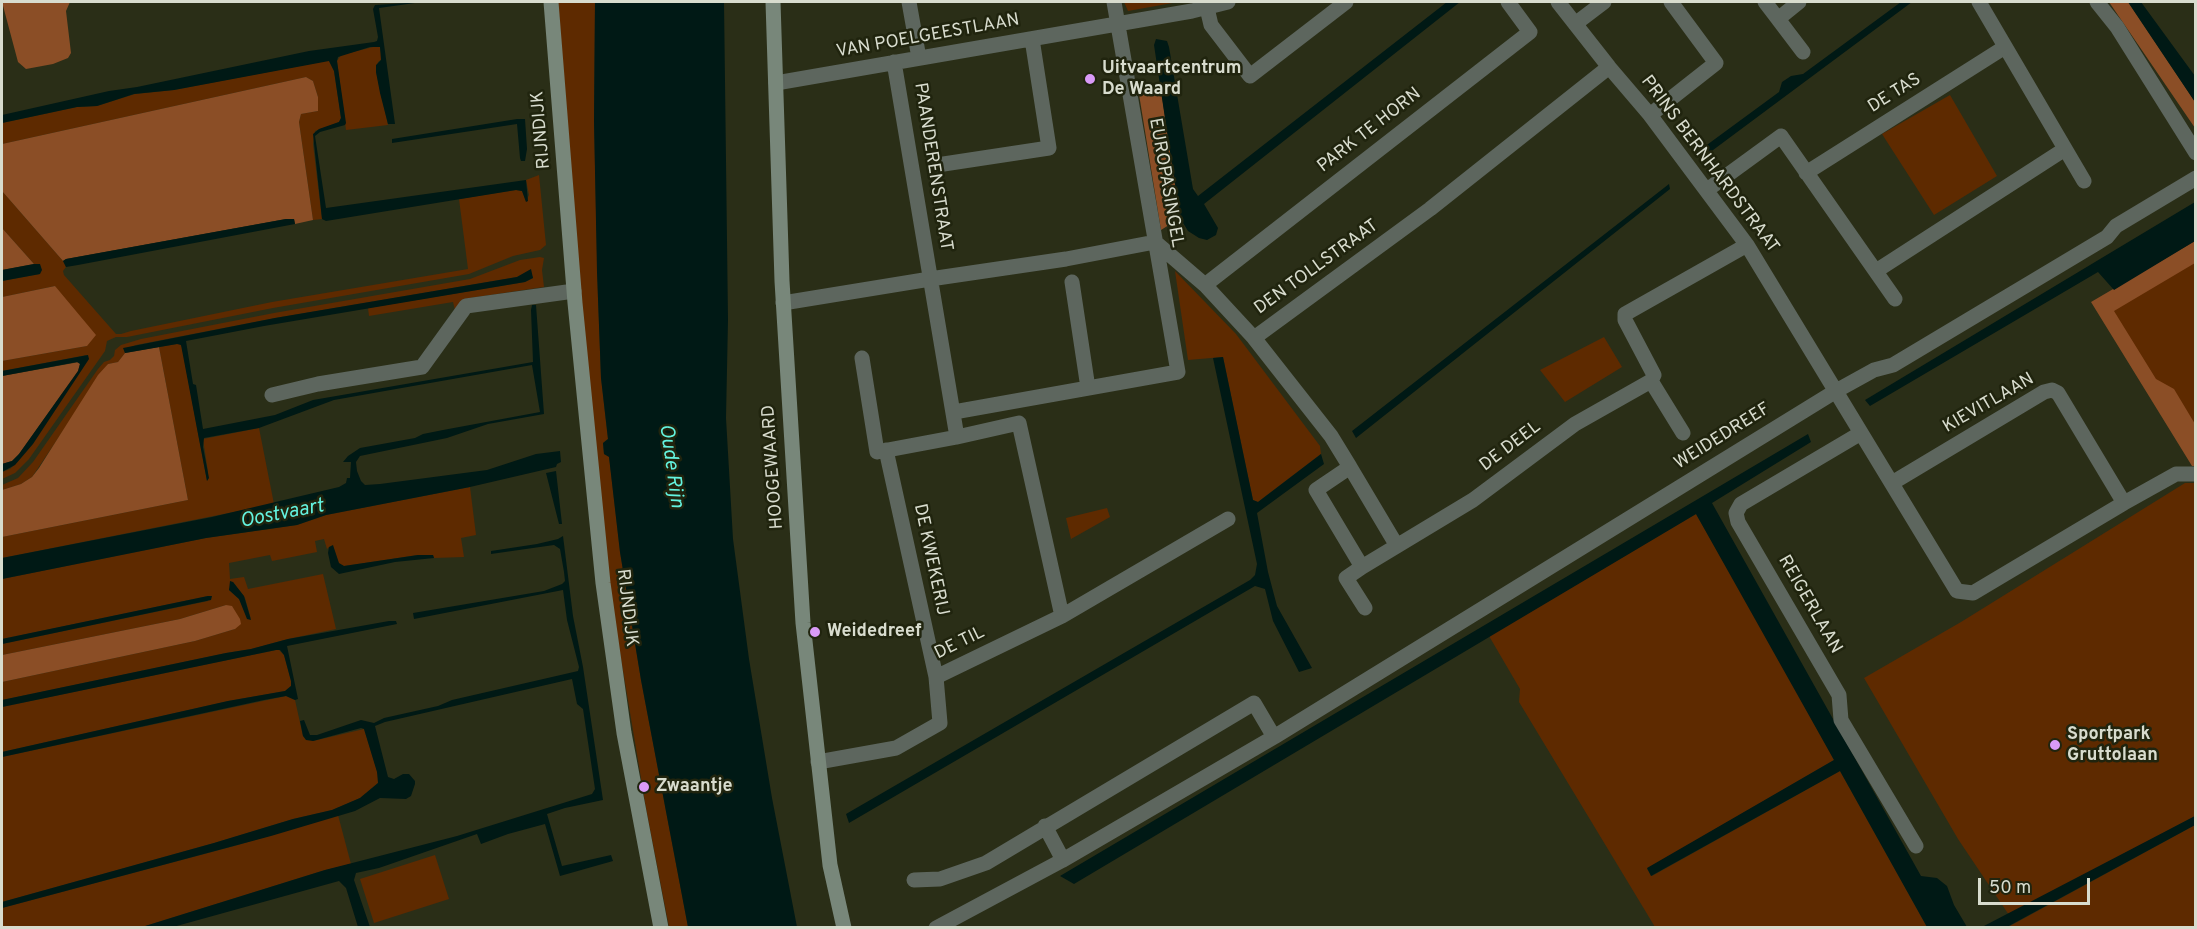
<!DOCTYPE html>
<html>
<head>
<meta charset="utf-8">
<style>
	body { margin:0 }
	#map { position:relative; width:2197px; height:929px; overflow:hidden; background:#2a2e17; font-family:Overpass,sans-serif }
	canvas { display:block }
	.frame { position:absolute; inset:0; border:3px solid #d8dcce; pointer-events:none }
	.scale { position:absolute; left:1978px; top:878px; width:112px; height:27px; box-sizing:border-box; border:3px solid #d8dcce; border-top:0; padding-left:8px; font-size:18px; line-height:21px; white-space:nowrap; color:#d8dcce; -webkit-text-stroke:4px #20240e; paint-order:stroke }
</style>
</head>
<body>
<div id="map">
<canvas width="2197" height="929"></canvas>
<div class="frame"></div>
<div class="scale">50 m</div>
</div>
<script>
const c = document.querySelector('canvas').getContext('2d');
c.lineJoin = 'round';
function fillPath(path, color) {
  c.fillStyle = color;
  c.fill(path, 'evenodd');
}
function shape(rows) {
  const path = new Path2D();
  for (const r of rows) {
    path.moveTo(r[0], r[1]);
    for (let i = 2; i < r.length; i += 2) path.lineTo(r[i], r[i + 1]);
  }
  return path;
}
function strokePath(path, color, width, dash) {
  c.strokeStyle = color;
  c.lineWidth = width;
  c.lineCap = dash ? 'butt' : 'round';
  c.setLineDash(dash || []);
  c.stroke(path);
}
function write(font, color, halo, rows, align = 'center') {
  c.font = font + ' Overpass,sans-serif';
  c.lineWidth = 5;
  c.setLineDash([]);
  c.textBaseline = 'middle';
  c.strokeStyle = halo;
  c.fillStyle = color;
  for (const [text, x, y, turn = 0] of rows) {
    c.save();
    c.translate(x, y);
    c.rotate((+turn || 0) * Math.PI / 180);
    c.textAlign = isNaN(turn) ? turn : align;
    if (halo) c.strokeText(text, 0, 0);
    c.fillText(text, 0, 0);
    c.restore();
  }
}
fillPath(shape([
	[558,2,595,2,594,121,598,297,601,378,608,439,603,443,604,454,609,456,620,552,641,680,688,927,669,927,646,808,609,587,593,452],
	[1124,2,1178,2,1128,11],
	[377,46,380,47,382,59,378,62,376,72,388,125,346,130,337,61,341,55],
	[325,61,329,61,334,71,341,118,339,122,315,131,313,144,322,219,313,220,299,122,301,114,318,111,318,97,313,81,306,77,2,144,2,123,77,107,97,106,135,94,174,90],
	[1950,95,1997,176,1934,215,1882,134],
	[539,175,546,245,540,250,513,256,469,274,273,308,127,337,116,337,107,341,105,351,29,459,15,473,2,479,2,472,10,469,18,461,87,355,2,371,2,361,87,346,55,286,2,297,2,281,40,274,39,264,34,264,2,228,2,191,63,261,66,267,63,271,64,275,116,334,121,334,131,331,272,302,468,269,459,199,516,190,522,191,526,201,529,195,526,180],
	[2195,248,2195,461,2101,303],
	[540,257,544,258,542,270,544,287,463,299,455,310,453,302,369,316,368,308,525,282,533,278,530,270,517,277,275,318,136,345,124,350,125,353,118,362,108,364,32,477,21,484,2,490,2,485,18,478,33,462,98,369,104,362,110,360,114,356,115,350,121,345,141,339,274,313,470,279,520,260],
	[1175,271,1236,334,1320,446,1321,454,1258,502,1253,500,1223,357,1188,360],
	[1604,337,1622,367,1565,402,1540,370],
	[177,344,180,344,182,347,207,481,208,472,203,439,259,428,274,504,2,558,2,537,188,500,159,347],
	[2185,483,2195,483,2195,816,2009,915,1958,839,1864,678,1961,622],
	[470,487,476,535,461,538,464,557,434,558,433,555,418,555,344,566,339,564,329,547,327,549,324,539,315,541,317,552,272,561,270,555,229,563,230,579,244,577,248,589,323,574,336,629,288,639,251,649,226,653,2,700,2,682,195,641,235,629,226,605,180,619,2,655,2,644,208,601,208,596,2,639,2,579,206,538,297,525,326,515],
	[233,582,245,598,251,619,239,599,229,590],
	[1107,508,1110,517,1071,539,1066,518],
	[1696,514,1763,630,1834,760,1647,869,1652,876,1840,771,1927,927,1655,927,1519,702,1520,689,1489,636],
	[276,650,279,650,284,655,291,681,291,686,285,691,228,701,2,752,2,707],
	[286,696,295,700,303,736,313,741,364,729,379,777,378,783,360,798,332,810,293,819,214,843,2,902,2,757],
	[338,815,351,864,325,870,142,927,2,928,2,908,238,845],
	[2195,825,2195,927,2007,928,2010,926],
	[435,855,449,899,374,923,360,879]
]), '#5e2a00');
fillPath(shape([
	[2,2,70,2,66,11,71,53,68,58,53,64,26,69,18,62],
	[2109,2,2128,2,2195,102,2195,128],
	[306,77,313,81,318,97,318,111,301,114,299,122,313,220,295,224,294,219,286,219,66,259,63,261,2,191,2,144],
	[1160,83,1180,218,1161,230,1138,88],
	[2,228,34,264,2,270],
	[2195,241,2195,263,2114,311,2156,379,2174,389,2195,424,2195,466,2192,466,2091,302],
	[55,286,96,335,87,346,2,361,2,297],
	[159,347,188,500,2,537,2,490,21,484,32,477,39,468,98,375,108,364,118,362,125,353],
	[79,362,80,364,78,371,19,454,12,461,2,464,2,376],
	[226,605,232,606,240,619,241,624,235,629,195,641,2,682,2,655,180,619]
]), '#8b4e26');
fillPath(shape([
	[422,2,379,8,395,124,388,124,380,93,376,72,376,65,381,60,380,47,370,47,338,57,337,61,346,123,345,125,320,132,315,136,326,208,526,180,528,201,526,202,522,191,516,190,326,221,322,219,313,134,319,129,339,122,341,118,334,71,329,61,174,90,134,94,97,106,77,107,2,123,2,115,109,91,137,87,309,51,374,42,377,41,378,37,373,9,375,5],
	[595,2,724,2,728,320,726,418,733,539,749,659,772,798,797,927,688,927,641,680,620,552,609,457,604,454,603,443,608,439,601,378,597,272,594,121],
	[1447,2,1460,2,1204,204,1218,228,1216,235,1207,240,1199,238,1188,231,1180,218,1154,45,1156,39,1167,41,1169,47,1193,189,1198,196],
	[1901,2,1912,2,1705,156,1700,150,1779,92,1782,82,1791,76,1803,74],
	[2128,2,2141,2,2195,76,2195,102],
	[517,119,525,119,527,149,525,161,521,161,520,158,517,124,392,143,392,139],
	[1669,184,1670,189,1356,438,1352,431],
	[2195,202,2195,241,2114,290,2098,272,1870,406,1865,400],
	[286,219,294,219,295,224,78,265,66,267,63,261,66,259],
	[34,264,40,264,42,270,40,274,2,281,2,270],
	[531,269,533,278,525,282,264,326,186,341,193,384,196,385,203,429,275,415,313,400,533,362,531,310,532,305,536,305,544,414,488,424,447,438,360,456,356,462,357,471,361,481,365,485,380,484,487,470,536,454,560,451,561,462,557,464,556,467,470,487,326,515,297,525,206,538,2,579,2,558,212,517,339,487,346,483,347,478,350,478,351,462,343,462,348,456,360,448,415,438,423,434,443,430,540,412,532,365,334,400,259,428,204,438,203,447,209,478,207,481,181,345,177,344,125,353,123,348,275,318,517,277],
	[88,355,89,359,33,444,15,465,2,472,2,464,12,461,19,454,78,371,80,364,77,362,2,376,2,371],
	[1223,357,1253,500,1258,502,1321,454,1324,464,1257,513,1268,572,1277,606,1312,668,1299,672,1273,621,1265,589,1255,586,849,823,846,814,1250,580,1255,575,1257,564,1213,358],
	[1808,434,1811,442,1712,503,1921,876,1937,878,1947,886,1954,905,1967,927,1927,927,1840,771,1651,876,1647,868,1834,760,1696,514,1074,884,1060,876],
	[556,471,562,524,559,524,546,473],
	[563,536,573,616,583,667,603,800,565,808,547,814,562,866,611,855,613,861,560,876,545,824,508,834,481,844,477,834,379,868,356,873,354,880,370,927,358,927,346,888,339,881,173,927,142,927,325,870,457,836,592,794,595,789,583,709,577,704,572,679,385,722,375,726,388,777,394,779,403,774,409,774,415,781,415,784,411,796,406,799,380,798,355,811,271,836,2,908,2,902,214,843,293,819,332,810,360,798,378,783,377,772,364,729,361,728,313,741,306,740,303,736,300,721,304,720,310,735,317,735,361,720,374,723,384,718,438,706,452,700,578,671,579,667,567,620,563,590,414,619,413,613,544,591,562,584,565,581,564,572,560,549,554,545,491,554,491,551,537,544,558,539],
	[333,545,339,563,344,566,418,555,433,555,434,558,395,562,339,574,331,567,328,553,329,547],
	[230,581,233,582,244,596,251,620,247,619,239,599,229,590],
	[208,596,212,596,211,600,2,644,2,639],
	[389,621,396,621,397,624,287,646,298,699,295,700,286,696,264,700,2,757,2,752,228,701,285,691,291,686,291,681,284,655,280,650,276,650,2,707,2,700,226,653,251,649,288,639],
	[2195,816,2195,825,2007,927,1982,927]
]), '#001915');
strokePath(shape([
	[909,2,919,58],
	[1558,2,1609,67,1650,115,1747,245,1957,591,1973,593,2124,503],
	[1765,2,1778,19,1799,2],
	[1979,2,2084,181],
	[2097,2,2117,27,2196,153],
	[1207,8,1211,25,1250,76,1346,2],
	[1778,19,1803,52],
	[1575,24,1604,2],
	[776,83,1192,11,1228,2],
	[1650,115,1716,63,1671,2],
	[937,165,1049,148,1032,39],
	[1806,173,2005,47],
	[1707,190,1781,136,1895,299],
	[1876,271,2065,149],
	[1072,282,1088,388],
	[1205,285,1530,32,1508,2],
	[783,303,930,279,1066,259,1155,242,1205,285,1254,338,1430,209,1609,67],
	[1254,338,1331,436,1350,467],
	[862,358,877,452,957,437,894,62],
	[1651,381,1683,433],
	[272,395,318,384,422,367,466,306,574,291],
	[954,412,1178,372,1114,2],
	[1861,433,1741,504,1736,513,1738,522,1839,695,1841,720,1916,846],
	[957,437,1019,423,1062,616],
	[1892,483,2044,392,2052,390,2058,393,2124,503,2176,474,2196,474],
	[1362,567,1316,490,1350,467,1397,546],
	[1365,608,1346,578,1362,567,1473,500,1575,424,1651,381,1654,375,1625,320,1625,314,1747,245],
	[936,677,1062,616,1228,519],
	[818,762,896,748,940,723,936,677,886,450],
	[1045,826,1063,860],
	[914,880,940,879,986,863,1254,703,1274,737],
	[936,928,1063,860,1274,737,1836,391,1874,370,1893,365,2107,237,2116,226,2196,178]
]), '#5d665e', 15);
strokePath(shape([
	[551,2,575,303,603,583,624,733,661,928],
	[773,2,782,281,803,623,830,865,844,928]
]), '#78877a', 15);
for (const [x, y, r, color] of [
	[1090,79,6,"#d99af7"],
	[815,632,6,"#d99af7"],
	[2055,745,6,"#d99af7"],
	[644,787,6,"#d99af7"]
]) {
  const dot = new Path2D();
  dot.arc(x, y, r, 0, 2 * Math.PI);
  c.fillStyle = color;
  c.fill(dot);
  strokePath(dot, '#20240e', 2);
}
write('18px', '#d8dcce', '#20240e', [
	["VAN POELGEESTLAAN",928,37,-10],
	["DE TAS",1895,94,-32],
	["RIJNDIJK",542,130,-95],
	["PARK TE HORN",1370,131,-38],
	["PRINS BERNHARDSTRAAT",1709,165,53],
	["PAANDERENSTRAAT",932,167,81],
	["EUROPASINGEL",1165,183,80],
	["DEN TOLLSTRAAT",1317,268,-36],
	["KIEVITLAAN",1989,404,-30],
	["WEIDEDREEF",1723,437,-32],
	["DE DEEL",1511,447,-37],
	["HOOGEWAARD",774,467,-94],
	["DE KWEKERIJ",930,560,78],
	["REIGERLAAN",1809,605,60],
	["RIJNDIJK",626,608,83],
	["DE TIL",960,644,-26]
]);
write('bold 18px', '#d8dcce', '#20240e', [
	["Uitvaartcentrum",1102,69],
	["De Waard",1102,90],
	["Weidedreef",827,632],
	["Sportpark",2067,735],
	["Gruttolaan",2067,756],
	["Zwaantje",656,787]
], 'left');
write('italic 20px', '#63f3df', '#20240e', [
	["Oude Rijn",670,466,82],
	["Oostvaart",282,515,-11]
]);
</script>
</body>
</html>
